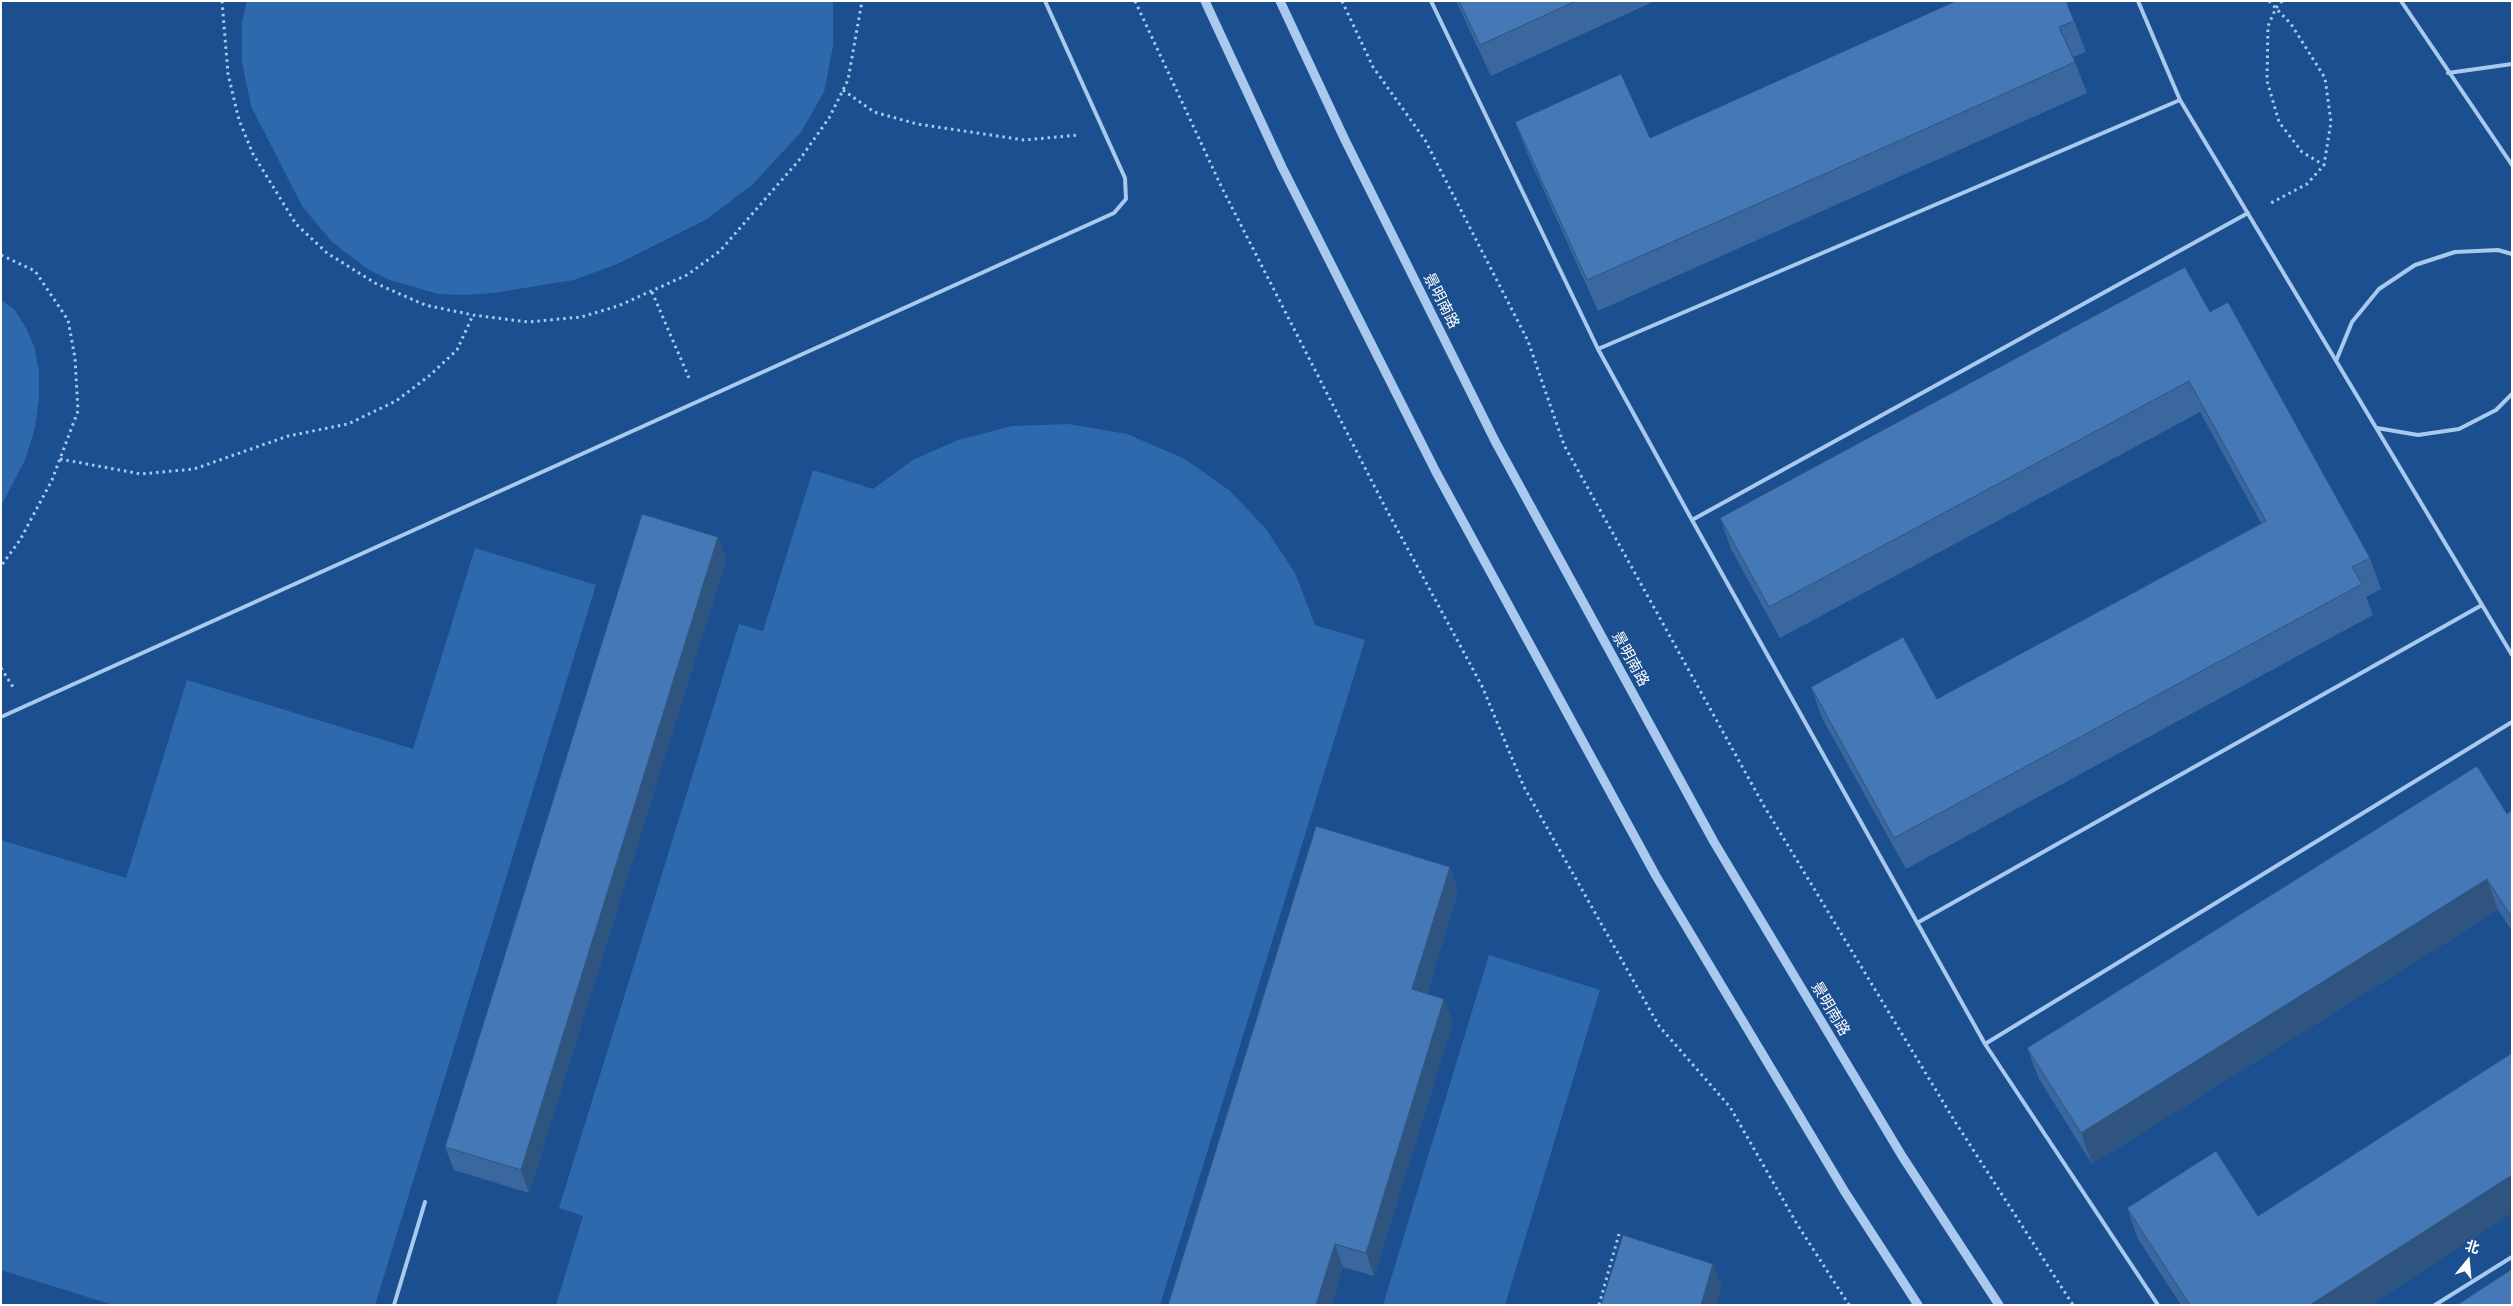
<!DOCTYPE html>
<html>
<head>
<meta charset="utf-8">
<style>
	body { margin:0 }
	#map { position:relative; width:2513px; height:1306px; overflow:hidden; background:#1b4f8f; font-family:"Open Sans","Noto Sans SC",sans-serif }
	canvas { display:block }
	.frame { position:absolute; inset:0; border:2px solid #fff; pointer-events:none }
	.north { position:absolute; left:2443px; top:1236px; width:50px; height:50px; -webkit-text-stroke:4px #1b4f8f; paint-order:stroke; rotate:17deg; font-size:14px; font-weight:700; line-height:20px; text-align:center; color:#fff }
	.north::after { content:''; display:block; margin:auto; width:18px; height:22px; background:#fff; clip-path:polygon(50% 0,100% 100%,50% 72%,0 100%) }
</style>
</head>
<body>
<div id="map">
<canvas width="2513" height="1306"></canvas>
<div class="frame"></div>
<div class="north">北</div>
</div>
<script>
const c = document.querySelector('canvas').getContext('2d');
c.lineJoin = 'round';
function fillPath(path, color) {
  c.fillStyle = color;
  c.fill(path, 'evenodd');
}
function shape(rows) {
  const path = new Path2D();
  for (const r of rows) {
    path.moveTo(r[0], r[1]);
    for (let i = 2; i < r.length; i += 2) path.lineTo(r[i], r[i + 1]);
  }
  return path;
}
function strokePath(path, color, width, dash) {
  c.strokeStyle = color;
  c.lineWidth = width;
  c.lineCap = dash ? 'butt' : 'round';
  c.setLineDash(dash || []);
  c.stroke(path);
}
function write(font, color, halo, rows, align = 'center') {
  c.font = font + ' "Open Sans","Noto Sans SC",sans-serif';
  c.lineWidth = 4.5;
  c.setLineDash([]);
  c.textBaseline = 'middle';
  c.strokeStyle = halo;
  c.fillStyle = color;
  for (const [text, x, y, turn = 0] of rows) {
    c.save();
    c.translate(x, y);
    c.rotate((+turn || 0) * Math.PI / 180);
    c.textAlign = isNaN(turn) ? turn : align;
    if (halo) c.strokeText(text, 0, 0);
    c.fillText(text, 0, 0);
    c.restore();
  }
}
fillPath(shape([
	[247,1,833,1,833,46,824,92,801,132,753,184,707,219,617,264,574,280,493,293,464,295,438,294,390,280,369,270,332,242,302,206,251,106,242,62,242,22],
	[1,300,14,309,25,326,34,346,39,371,39,398,35,428,25,460,1,506],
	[1068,424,1127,434,1185,459,1230,491,1266,529,1295,573,1315,625,1365,640,1160,1305,556,1305,583,1216,559,1208,739,624,763,631,813,470,873,489,913,460,958,440,1012,426],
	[475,548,596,585,375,1305,113,1305,1,1270,1,840,126,878,187,680,413,749],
	[1489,955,1600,990,1505,1305,1383,1305]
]), '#2e69ad');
strokePath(shape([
	[222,1,228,74,239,120,253,154,296,224,327,253,375,283,425,305,473,315,528,322,581,317,618,306,687,275,720,251,800,159,829,118,848,80,862,1],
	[1135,1,1222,188,1384,505,1482,686,1524,787,1659,1026,1730,1107,1797,1224,1849,1305],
	[1342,1,1373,67,1425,140,1528,341,1564,445,1764,806,1954,1120,2073,1305],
	[2269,1,2291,24,2325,78,2331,122,2324,165,2307,184,2269,204],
	[2282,1,2276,8,2268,26,2267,81,2279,122,2302,152,2324,165],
	[843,90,874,112,917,124,1024,140,1079,135],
	[1,255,35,271,68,320,75,358,78,411,52,480,20,540,1,566],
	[652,292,689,378],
	[60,459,141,474,194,469,288,436,348,424,396,401,429,376,457,350,473,315],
	[1,668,13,687],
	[1599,1305,1619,1234]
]), '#a9c9ee', 3, [2.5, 4]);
strokePath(shape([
	[1431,1,1598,349,1692,520,1985,1044,2158,1305],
	[2138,1,2180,100,2512,655],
	[2401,1,2512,165],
	[2448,73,2512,64],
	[1598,349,2180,100],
	[2336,361,2352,322,2379,289,2415,265,2455,252,2498,250,2512,254],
	[2377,428,2418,435,2459,429,2496,410,2512,394],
	[1692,520,2248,213],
	[1,717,1114,213,1126,199,1125,178,1045,1],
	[1917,923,2482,605],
	[1985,1044,2512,722],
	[394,1305,425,1202],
	[2435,1305,2512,1257]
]), '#a9c9ee', 4);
strokePath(shape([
	[1205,1,1282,167,1436,472,1656,876,1845,1192,1918,1305],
	[1280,1,1345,140,1495,441,1714,842,1902,1156,1999,1305]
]), '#a9c9ee', 9);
fillPath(shape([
	[1456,1,1655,1,1491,76],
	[2074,21,2086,52,2073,57,2087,93,1598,311,1527,153,1515,122,1650,138],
	[2210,312,2370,558,2381,589,2366,597,2373,615,1906,869,1822,718,1811,687,1937,699,2261,523,2200,412,1780,638,1731,549,1720,518],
	[718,537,726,560,529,1193,454,1170,445,1147],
	[2512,810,2512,931,2498,910,2092,1164,2039,1079,2027,1048,2507,814],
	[1458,890,1427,994,1453,1022,1374,1276,1343,1267,1331,1305,1168,1305],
	[2512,1053,2512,1213,2370,1305,2181,1305,2138,1239,2127,1208,2258,1216]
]), '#3a679d');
fillPath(shape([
	[718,537,726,560,529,1193,521,1170],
	[1450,867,1458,890,1421,1013,1412,989],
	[2487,879,2498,910,2092,1164,2081,1133],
	[1444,999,1453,1022,1374,1276,1366,1253],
	[2512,1175,2512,1213,2370,1305,2310,1305],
	[1335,1244,1343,1267,1331,1305,1316,1305],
	[1713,1264,1722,1287,1716,1305,1701,1305]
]), '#305480');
const building = shape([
	[1459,1,1576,1,1480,45,1459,1],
	[1956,1,2066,1,2074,21,2059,27,2075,62,1587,280,1515,122,1621,74,1650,138,1956,1],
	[2185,267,2210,312,2228,302,2370,558,2352,567,2362,584,1894,838,1811,687,1903,637,1937,699,2266,521,2189,381,1769,607,1720,518,2185,267],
	[642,514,718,537,521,1170,445,1147,642,514],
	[2477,766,2507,814,2512,810,2512,918,2487,879,2081,1133,2027,1048,2477,766],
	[1316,826,1450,867,1412,989,1444,999,1366,1253,1335,1244,1316,1305,1168,1305,1316,826],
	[2512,1053,2512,1175,2310,1305,2190,1305,2127,1208,2216,1151,2258,1216,2512,1053],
	[1623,1235,1713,1264,1701,1305,1601,1305,1623,1235],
	[2512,1269,2512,1305,2457,1305,2512,1269]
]);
fillPath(building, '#4478b7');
strokePath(building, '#305480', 1);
write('15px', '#fff', '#1b4f8f', [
	["景明南路",1441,301,63],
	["景明南路",1630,659,61],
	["景明南路",1830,1009,59]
]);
</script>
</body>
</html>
